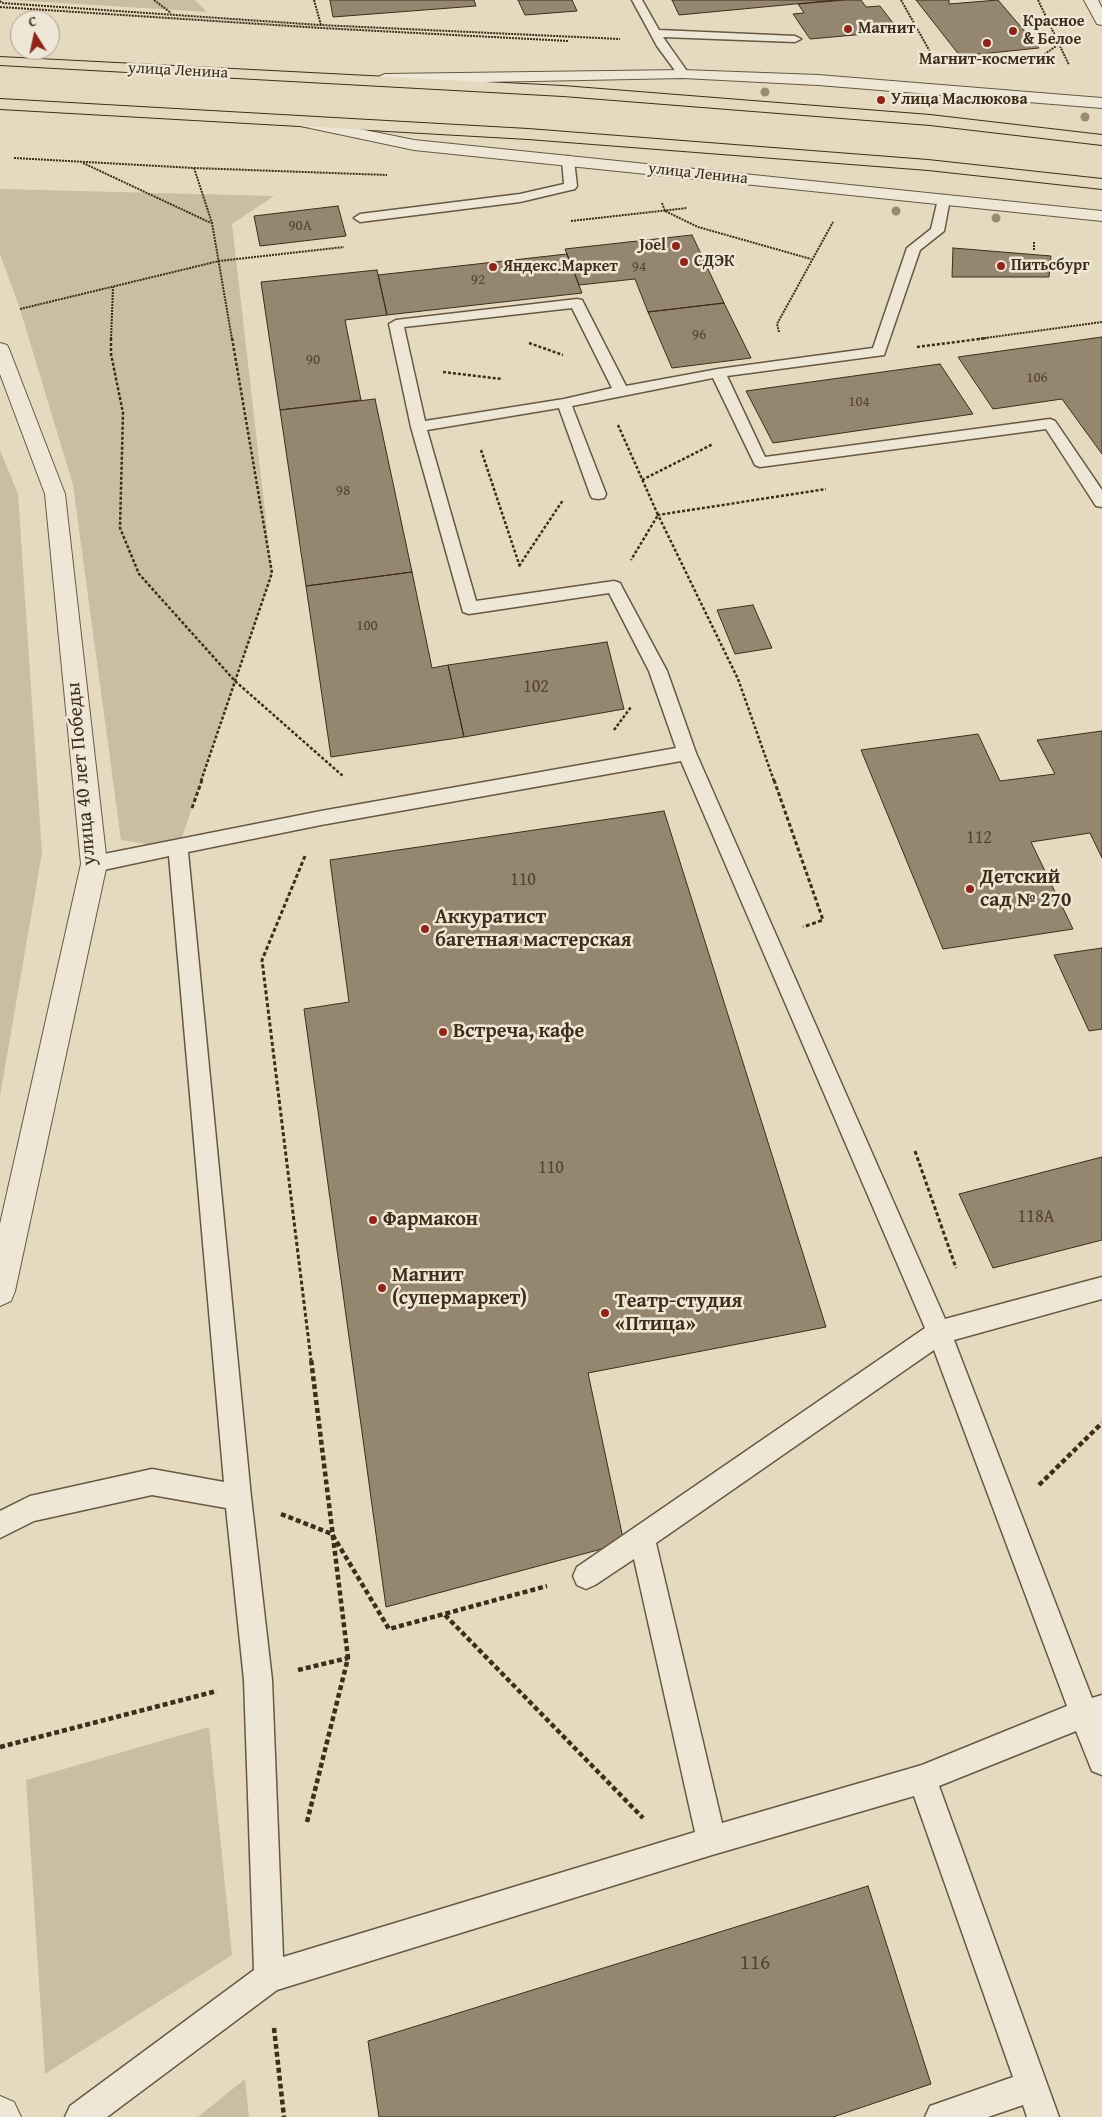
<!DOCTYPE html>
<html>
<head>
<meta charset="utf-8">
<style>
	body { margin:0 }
	#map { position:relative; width:1102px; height:2117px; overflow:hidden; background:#e5dac0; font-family:"Gentium Book Plus",serif }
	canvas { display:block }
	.north { position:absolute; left:10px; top:10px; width:50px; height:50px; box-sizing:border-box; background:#eee7d6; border:1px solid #a89d8a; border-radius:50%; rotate:350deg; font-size:14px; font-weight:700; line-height:20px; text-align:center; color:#3e2d18 }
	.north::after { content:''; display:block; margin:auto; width:18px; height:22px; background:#8f2418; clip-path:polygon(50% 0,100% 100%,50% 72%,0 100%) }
</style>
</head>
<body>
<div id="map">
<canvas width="1102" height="2117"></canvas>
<div class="north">С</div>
</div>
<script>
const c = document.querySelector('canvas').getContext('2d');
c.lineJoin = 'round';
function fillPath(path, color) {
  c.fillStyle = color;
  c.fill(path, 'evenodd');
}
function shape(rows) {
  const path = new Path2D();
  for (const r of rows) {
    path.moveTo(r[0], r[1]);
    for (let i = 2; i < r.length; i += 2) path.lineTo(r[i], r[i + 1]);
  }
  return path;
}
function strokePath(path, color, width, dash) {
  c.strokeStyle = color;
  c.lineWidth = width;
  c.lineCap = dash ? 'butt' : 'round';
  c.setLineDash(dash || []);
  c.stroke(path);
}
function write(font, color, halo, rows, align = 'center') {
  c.font = font + ' "Gentium Book Plus",serif';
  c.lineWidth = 5;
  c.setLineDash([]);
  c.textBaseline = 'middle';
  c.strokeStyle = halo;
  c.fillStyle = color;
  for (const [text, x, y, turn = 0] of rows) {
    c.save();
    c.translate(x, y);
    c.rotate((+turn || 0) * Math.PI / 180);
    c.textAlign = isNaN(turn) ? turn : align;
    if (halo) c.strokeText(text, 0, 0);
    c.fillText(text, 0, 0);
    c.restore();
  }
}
fillPath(shape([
	[13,0,195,0,207,12],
	[0,189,274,196,232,224,272,573,178,849,121,840,73,485,20,309,0,254],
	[0,450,18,494,42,853,0,1096],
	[209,1727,232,1955,45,2074,26,1780],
	[245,2079,249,2117,198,2117]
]), '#c9bda3');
const building = shape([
	[330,0,474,0,476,6,333,17,330,0],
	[518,0,572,0,577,11,525,15,518,0],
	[672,0,837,0,679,15,672,0],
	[845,0,861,0,866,7,880,6,899,31,810,39,793,14,804,13,798,4,845,0],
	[916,0,949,0,949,4,998,0,1039,48,960,56,916,0],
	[338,206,346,236,260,246,254,216,338,206],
	[692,235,724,303,648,312,635,279,579,285,565,249,692,235],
	[953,248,1051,256,1049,277,952,277,953,248],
	[567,254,582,293,387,315,378,275,567,254],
	[377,270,387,315,345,320,361,400,280,410,261,282,377,270],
	[724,303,751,358,672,368,648,312,724,303],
	[1102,337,1102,454,1062,399,993,409,958,357,1102,337],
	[940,364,973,414,773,443,746,391,940,364],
	[375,399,412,572,306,586,280,410,375,399],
	[412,572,432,668,448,665,464,737,331,757,306,586,412,572],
	[753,605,772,648,735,654,717,610,753,605],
	[607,642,624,709,464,737,448,665,607,642],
	[1102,731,1102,858,1090,833,1031,842,1073,929,943,949,861,750,978,734,1000,781,1055,774,1037,740,1102,731],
	[664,811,826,1327,588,1373,624,1543,386,1607,304,1009,349,1002,330,860,664,811],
	[1102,948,1102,1029,1089,1031,1054,955,1102,948],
	[1102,1157,1102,1240,993,1268,959,1194,1102,1157],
	[868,1886,931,2084,833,2117,379,2117,368,2041,868,1886]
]);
fillPath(building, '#95876f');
strokePath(building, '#3e2d18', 1);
const service = shape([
	[632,0,642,0,659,30,795,36,801,39,795,42,663,37,689,74,683,77,679,76,657,46,632,0],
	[568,156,574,160,577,186,575,189,520,202,360,222,354,218,360,214,520,194,564,184,562,160,568,156],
	[944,195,950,199,944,231,920,250,884,355,727,376,765,457,1050,419,1055,421,1102,490,1102,507,1096,506,1046,429,760,467,755,465,713,378,572,406,606,494,604,498,598,499,592,498,590,494,559,408,427,430,476,601,614,581,620,583,622,587,667,671,696,753,945,1319,1102,1277,1102,1299,954,1340,1092,1698,1102,1695,1102,1775,1092,1771,1076,1731,939,1786,1059,2117,1027,2117,1023,2105,988,2117,925,2117,930,2106,1013,2077,914,1796,712,1855,277,1990,107,2117,65,2117,70,2106,254,1970,244,1680,226,1508,152,1495,34,1521,0,1538,0,1511,30,1496,152,1469,224,1482,169,856,94,872,87,869,84,864,87,859,94,856,321,811,676,748,649,671,609,593,469,614,463,612,411,427,389,324,396,320,577,299,582,300,626,386,718,369,873,348,907,248,931,229,938,199,944,195],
	[572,308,612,388,564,399,425,421,404,327,572,308],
	[681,761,925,1328,577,1567,573,1576,577,1585,586,1589,595,1585,634,1559,695,1832,283,1957,272,1680,251,1497,188,852,321,825,681,761],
	[934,1350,1067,1706,922,1765,722,1823,656,1543,934,1350]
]);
const minor = shape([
	[1084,0,1098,0,1102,8,1102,25,1097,24,1084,0],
	[683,70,818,75,1102,98,1102,108,818,85,683,78,385,84,380,82,377,79,380,76,385,74,683,70],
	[296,116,414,140,1102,211,1102,221,414,150,291,124,288,121,291,118,296,116],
	[0,343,7,345,9,349,65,494,107,864,15,1291,11,1301,0,1306,0,1224,81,864,45,494,0,374,0,343],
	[0,2096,14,2102,21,2117,0,2117,0,2096]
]);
const primary = shape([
	[0,57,563,86,930,115,1102,135,1102,145,930,125,563,96,0,65,0,57],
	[0,99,528,129,928,160,1102,179,1102,189,928,170,528,139,0,109,0,99]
]);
strokePath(service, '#685842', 3);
strokePath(minor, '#685842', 2);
strokePath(primary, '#3e2d18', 2);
strokePath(shape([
	[154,0,171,13],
	[314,0,321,25],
	[901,0,933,57],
	[1038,0,1069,65],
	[0,1,2,3,320,25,620,39],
	[0,7,321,28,568,41],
	[1032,63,1059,44],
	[14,158,194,168,387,175],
	[83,163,211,223],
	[194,168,212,223,232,339],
	[662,203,665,211,698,227,811,259],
	[571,221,687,208],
	[1034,242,1034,251],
	[20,309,219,261,344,247],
	[779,332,777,324,833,222],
	[111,339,113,287],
	[978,339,1102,322]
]), '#3e2d18', 2, [2, 1]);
strokePath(shape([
	[111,338,111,354,123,413,120,528,139,574,235,681,344,777],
	[529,343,563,355],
	[917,347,987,338],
	[443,372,502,379],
	[618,425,658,515,631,560],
	[481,450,520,567],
	[642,480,713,444],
	[519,566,563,500],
	[614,730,631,707],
	[201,781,272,573,232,338],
	[774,781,738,679,658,515,826,489]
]), '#3e2d18', 2.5, [3, 2]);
strokePath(shape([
	[774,780,823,920,803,927],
	[192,808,202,780],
	[305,856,262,960,311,1360],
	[915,1151,956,1268]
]), '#3e2d18', 3, [4, 2.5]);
strokePath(shape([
	[1039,1485,1102,1423],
	[281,1514,332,1534,389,1629,547,1586],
	[445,1615,643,1818],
	[298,1670,348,1658],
	[0,1747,217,1691],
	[307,1822,348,1658,311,1359],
	[274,2028,284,2117]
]), '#3e2d18', 4.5, [5, 3]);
fillPath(service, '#eee7d6');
fillPath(minor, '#eee7d6');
fillPath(primary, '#e5dac0');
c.fillStyle = '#998b73';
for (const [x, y] of [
	[765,92],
	[1085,117],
	[896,211],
	[996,218]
]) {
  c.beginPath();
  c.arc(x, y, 4.5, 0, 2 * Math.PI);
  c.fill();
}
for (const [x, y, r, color] of [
	[848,29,5,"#8f2418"],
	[1013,31,5,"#8f2418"],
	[987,43,5,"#8f2418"],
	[881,100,5,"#8f2418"],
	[676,246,5,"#8f2418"],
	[684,262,5,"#8f2418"],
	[1001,266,5,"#8f2418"],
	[493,267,5,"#8f2418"],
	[970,889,5,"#8f2418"],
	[425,929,5,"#8f2418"],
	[443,1032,5,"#8f2418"],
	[373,1220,5,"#8f2418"],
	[382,1288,5,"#8f2418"],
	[605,1313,5,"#8f2418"]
]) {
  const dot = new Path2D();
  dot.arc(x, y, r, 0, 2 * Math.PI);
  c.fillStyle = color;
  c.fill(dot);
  strokePath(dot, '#eee7d6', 2);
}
write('15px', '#54442e', null, [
	["90А",300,226],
	["94",639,267],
	["92",478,280],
	["96",699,335],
	["90",313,360],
	["106",1037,378],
	["104",859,402],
	["98",343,491],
	["100",367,626]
]);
write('bold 16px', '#3e2d18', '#eee7d6', [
	["Красное",1023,22],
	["& Белое",1023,40],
	["Магнит",858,29],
	["Магнит-косметик",987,60,"center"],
	["Улица Маслюкова",891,100],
	["Joel",666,246,"right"],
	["СДЭК",694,262],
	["Питьсбург",1011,266],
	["Яндекс.Маркет",503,267]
], 'left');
write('16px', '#3e2d18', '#eee7d6', [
	["улица Ленина",178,71,3],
	["улица Ленина",698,174,6]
]);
write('18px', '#54442e', null, [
	["102",536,687],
	["112",979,838],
	["110",523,880],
	["110",551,1168],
	["118А",1036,1217]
]);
write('20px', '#3e2d18', '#eee7d6', [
	["улица 40 лет Победы",82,774,-95]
]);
write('bold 20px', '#3e2d18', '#eee7d6', [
	["Детский",980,878],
	["сад № 270",980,901],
	["Аккуратист",435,918],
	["багетная мастерская",435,941],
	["Встреча, кафе",453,1032],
	["Фармакон",383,1220],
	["Магнит",392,1276],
	["(супермаркет)",392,1299],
	["Театр-студия",615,1302],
	["«Птица»",615,1325]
], 'left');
write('21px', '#54442e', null, [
	["116",755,1964]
]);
</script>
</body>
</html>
